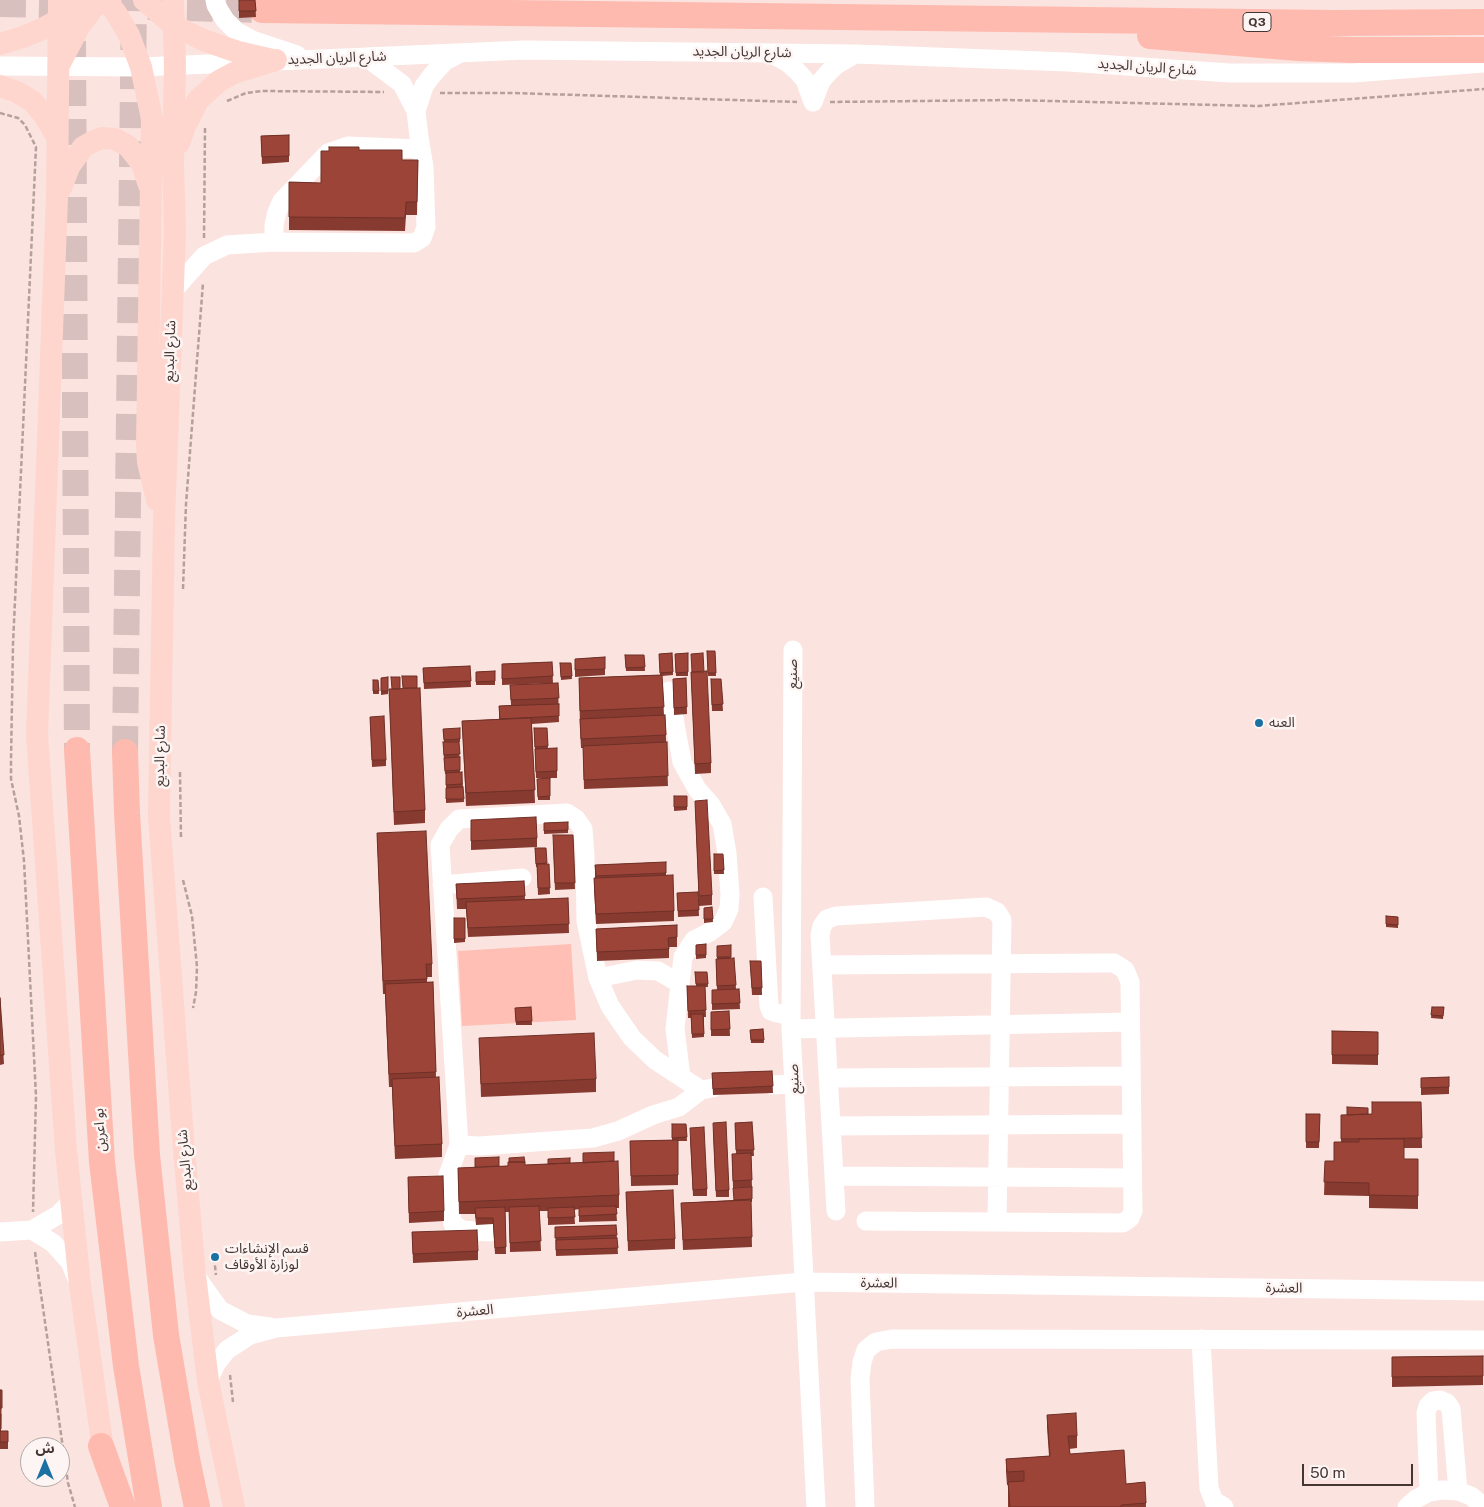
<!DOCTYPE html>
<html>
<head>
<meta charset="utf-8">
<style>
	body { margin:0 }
	#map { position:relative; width:1484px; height:1507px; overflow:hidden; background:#fbe3df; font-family:"Public Sans","Noto Sans Arabic",sans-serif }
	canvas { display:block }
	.north { position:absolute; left:20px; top:1437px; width:50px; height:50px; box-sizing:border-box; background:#fdf5f3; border:1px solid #b3a9a6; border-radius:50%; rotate:0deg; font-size:14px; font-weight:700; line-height:20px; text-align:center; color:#453633 }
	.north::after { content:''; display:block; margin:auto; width:18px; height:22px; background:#1b71a1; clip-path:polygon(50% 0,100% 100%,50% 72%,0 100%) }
	.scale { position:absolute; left:1302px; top:1464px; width:111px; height:22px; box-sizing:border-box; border:2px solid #453633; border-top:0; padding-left:6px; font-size:15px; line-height:18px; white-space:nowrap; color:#453633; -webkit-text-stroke:4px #fdf5f3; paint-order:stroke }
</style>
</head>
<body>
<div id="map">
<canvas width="1484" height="1507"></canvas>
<div class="north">ش</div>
<div class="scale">50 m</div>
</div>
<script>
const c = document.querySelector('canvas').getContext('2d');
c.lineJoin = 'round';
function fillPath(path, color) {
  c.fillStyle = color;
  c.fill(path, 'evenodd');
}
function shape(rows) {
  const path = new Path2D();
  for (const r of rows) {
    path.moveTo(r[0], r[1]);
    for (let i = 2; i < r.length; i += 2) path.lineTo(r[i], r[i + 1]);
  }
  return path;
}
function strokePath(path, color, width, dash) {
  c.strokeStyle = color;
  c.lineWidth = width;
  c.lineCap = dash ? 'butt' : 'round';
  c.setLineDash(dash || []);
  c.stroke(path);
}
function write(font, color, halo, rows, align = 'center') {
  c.font = font + ' "Public Sans","Noto Sans Arabic",sans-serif';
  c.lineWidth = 5;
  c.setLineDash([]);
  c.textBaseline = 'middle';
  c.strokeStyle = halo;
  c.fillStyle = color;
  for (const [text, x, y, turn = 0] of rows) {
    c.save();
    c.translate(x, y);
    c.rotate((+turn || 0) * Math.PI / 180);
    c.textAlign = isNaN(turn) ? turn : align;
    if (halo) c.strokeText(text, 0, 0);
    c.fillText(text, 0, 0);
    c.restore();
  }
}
fillPath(shape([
	[571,944,576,1020,462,1026,458,951]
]), '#ffbfb4');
strokePath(shape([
	[0,4,84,6],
	[148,7,262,10],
	[73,41,77,750],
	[125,752,134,0]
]), '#d7c0bd', 26, [26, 13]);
strokePath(shape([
	[440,93,514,93,797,102],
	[227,101,246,93,262,91,384,92],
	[830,102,1009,100,1258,106,1484,89],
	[0,113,18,118,25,125,36,147,13,644,11,761,11,779,19,816,24,861,36,1096,33,1212],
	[204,238,205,128],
	[183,589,186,504,203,283],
	[180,772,181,839],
	[183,880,192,916,197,967,196,992,193,1008],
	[35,1252,68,1483,75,1507],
	[214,1258,216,1275],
	[230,1375,233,1402]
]), '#b5a09c', 2.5, [5, 2.5]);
strokePath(shape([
	[215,0,216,5,225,20,237,32,252,40,297,55],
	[770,53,788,63,797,71,805,80,813,102],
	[0,66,141,67,524,50,856,54,1068,62,1230,73,1353,73,1484,63],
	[813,102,821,81,828,73,836,65,855,54],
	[416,111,424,86,433,74,445,61,460,53],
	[274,242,274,225,277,212,282,201,328,153,348,146,421,149],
	[173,291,204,256,227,245,274,242,414,243,422,238,426,227,424,167,419,137,416,111,402,84,366,57],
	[793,650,791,1029,816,1507],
	[669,691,682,762,697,789,711,805,722,824,727,853,730,894,729,909,723,922,710,932,694,940,683,957,675,1029,681,1077],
	[442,885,522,878],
	[763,897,769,1006,771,1011,777,1013,791,1016],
	[822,965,1108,963,1114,963,1125,970,1130,982,1133,1211,1130,1218,1123,1223,866,1221],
	[598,978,637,970,658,971,679,983],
	[791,1029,1130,1022],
	[829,1078,1131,1076],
	[772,1085,795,1084],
	[701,1090,655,1060,632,1038,610,1006,598,978,586,921,585,855,583,829,576,819,567,813,459,819,449,829,440,845,459,1145,479,1146,593,1138,618,1131,653,1115,679,1107,701,1090,713,1088],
	[831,1126,1132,1124],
	[459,1145,448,1175,450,1211,453,1224,462,1230,489,1232],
	[834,1176,1132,1178],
	[836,1211,820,935,822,926,827,919,836,916,986,907,997,912,1002,920,997,1222],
	[32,1230,53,1243,70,1262,77,1279],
	[0,1232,32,1230,58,1215,72,1201],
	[195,1275,220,1310,247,1324,270,1327],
	[1201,1339,1209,1488,1214,1501,1224,1507],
	[208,1381,216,1364,227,1350,250,1335,276,1328,803,1282,1484,1291],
	[1429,1492,1426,1413,1428,1406,1433,1401,1440,1400,1447,1403,1451,1409,1458,1491],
	[865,1507,860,1379,862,1362,866,1350,876,1342,892,1339,1484,1340],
	[1407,1507,1416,1499,1429,1492,1443,1490,1458,1491,1471,1496,1484,1507]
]), '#fff', 19);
strokePath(shape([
	[59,0,57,197,37,734,66,1151,80,1285,105,1464],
	[106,0,116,13,129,35,141,67,152,119,147,445,148,462,157,500],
	[144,0,173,25,203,40,238,52,273,60],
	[173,0,175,65,173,163,175,232,164,520,159,816,183,1138,195,1275,208,1381,234,1507],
	[0,44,23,37,40,30,59,20,83,0],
	[60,63,79,27,99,0],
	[0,86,17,92,32,101,44,115,57,137],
	[179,143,185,126,198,100,219,81,234,73,276,60],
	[61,188,69,167,83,147,92,142,102,138,115,139,128,146,142,164,149,185]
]), '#fed6ce', 22);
strokePath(shape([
	[262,10,1334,23,1484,22],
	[1150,36,1299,48,1353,50,1484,50],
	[77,750,102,1162,126,1366,149,1507],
	[125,752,127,813,147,1155,166,1335,187,1459,197,1507],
	[101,1446,123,1507]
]), '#febaae', 26);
fillPath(shape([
	[239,0,255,0,256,17,239,18],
	[289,135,289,162,262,164,261,136],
	[359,150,402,160,418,160,417,215,406,215,405,231,289,230,289,182,321,183],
	[707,651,715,651,716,676,708,676],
	[672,653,673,675,662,676,664,715,665,715,668,786,584,789,583,748,581,748,580,728,579,678,660,675,659,654],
	[688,653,688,676,676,676,675,654],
	[625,655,644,655,645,671,626,671],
	[605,657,605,675,575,677,575,659],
	[552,662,553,683,502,685,502,664],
	[560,663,571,663,572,679,561,680],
	[470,666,471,687,424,689,423,668],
	[495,671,495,685,476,685,476,672],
	[691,672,704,672,711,763,711,773,695,774],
	[388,677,388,694,381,695,381,678],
	[686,678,687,714,674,715,673,679],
	[711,679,721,679,723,711,712,711],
	[373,680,378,680,379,694,373,694],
	[558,683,559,722,532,724,535,803,466,806,462,721,499,719,499,706,511,705,510,685],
	[389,689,425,810,425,823,394,825],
	[370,717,386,760,386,766,372,767],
	[534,728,547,728,548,749,557,748,557,778,536,778],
	[443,729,460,739,460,742,459,742,460,772,462,772,464,802,446,803,446,774,445,774,443,746,444,742],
	[550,778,550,800,538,800,537,779],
	[674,796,687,796,687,810,674,811],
	[695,801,712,895,712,905,699,906],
	[471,820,537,838,537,847,471,850],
	[568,822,568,833,544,834,544,823],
	[377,833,432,964,432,977,427,977,427,982,433,982,436,1077,442,1144,442,1157,395,1159,392,1087,389,1087,385,994,383,994],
	[573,835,575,889,555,890,553,842],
	[535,848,547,864,549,864,550,894,538,895,537,867,536,867],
	[714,854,723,854,724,874,714,874],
	[666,862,666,875,674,911,674,921,596,924,594,888,594,878,595,878,595,865],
	[524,881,525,900,568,898,569,933,468,937,466,909,457,909,456,884],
	[698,892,699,916,678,917,677,893],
	[712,907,713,922,704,923,704,908],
	[1386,916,1398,917,1398,928,1386,927],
	[454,918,465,918,465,942,454,943],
	[677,925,677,947,669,947,669,958,597,961,596,929],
	[706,944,706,958,696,959,696,945],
	[717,946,731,957,731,959,734,958,736,989,739,989,740,1009,712,1010,712,990,717,990,716,966,717,959],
	[750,961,761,961,762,995,752,995],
	[695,972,707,972,708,987,705,987,706,1017,704,1017,704,1037,692,1038,691,1018,688,1018,687,986,696,986],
	[0,998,4,1064,0,1065],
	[531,1007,532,1025,516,1025,515,1008],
	[1432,1007,1444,1007,1443,1019,1431,1018],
	[729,1011,730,1036,711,1036,711,1012],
	[763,1029,764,1043,751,1043,750,1030],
	[1332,1031,1378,1032,1378,1065,1332,1064],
	[479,1038,596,1079,596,1092,481,1097],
	[772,1071,773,1093,713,1095,712,1073],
	[1449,1077,1449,1094,1421,1095,1421,1078],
	[1421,1102,1422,1148,1404,1148,1404,1159,1418,1159,1418,1209,1369,1208,1369,1196,1324,1195,1325,1161,1334,1161,1341,1142,1341,1115,1372,1114],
	[1306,1114,1320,1114,1319,1148,1306,1148],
	[752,1122,754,1156,751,1156,752,1187,733,1188,732,1154,736,1154,735,1123],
	[672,1124,686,1124,687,1141,678,1141,678,1185,631,1186,630,1141,672,1140],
	[713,1129,729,1190,729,1197,716,1197],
	[690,1135,707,1189,707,1196,693,1196],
	[614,1161,619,1195,619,1208,616,1208,617,1221,579,1222,579,1209,574,1210,575,1224,548,1225,548,1211,539,1211,541,1251,510,1252,509,1212,505,1212,506,1254,495,1254,493,1224,476,1225,475,1214,459,1214,458,1168],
	[408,1177,444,1211,444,1221,409,1223],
	[752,1187,752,1202,751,1202,752,1247,683,1250,681,1203,733,1200],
	[626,1192,675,1239,675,1249,628,1251],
	[616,1225,618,1254,556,1256,555,1227],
	[412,1232,478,1251,478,1260,413,1263],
	[1483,1356,1483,1385,1392,1387,1392,1357],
	[0,1390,2,1390,1,1431,8,1431,8,1449,0,1449],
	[1047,1415,1077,1436,1077,1448,1069,1449,1070,1454,1126,1484,1145,1482,1146,1507,1008,1507,1008,1485,1007,1485,1006,1472,1006,1459,1049,1456,1047,1427]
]), '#873a30');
const building = shape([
	[239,0,255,0,256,11,239,11,239,0],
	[289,135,289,156,262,157,261,136,289,135],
	[329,147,359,147,359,150,402,150,402,160,418,160,417,202,406,202,405,218,289,217,289,182,321,183,321,151,329,151,329,147],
	[707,651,715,651,716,673,708,673,707,651],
	[672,653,673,672,660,673,659,654,672,653],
	[688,653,688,672,676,673,675,654,688,653],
	[703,653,704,672,692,672,691,654,703,653],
	[625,655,644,655,645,667,626,668,625,655],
	[605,657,605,669,575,670,575,659,605,657],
	[552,662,553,676,502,679,502,664,552,662],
	[560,663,571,663,572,676,561,677,560,663],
	[470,666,471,681,424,683,423,668,470,666],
	[495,671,495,681,476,682,476,672,495,671],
	[707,671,711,763,695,764,691,672,707,671],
	[662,675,664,707,580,711,579,678,662,675],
	[402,676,417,676,417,688,403,688,402,676],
	[388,677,388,691,381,691,381,678,388,677],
	[391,677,400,677,400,689,392,689,391,677],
	[686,678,687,707,674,708,673,679,686,678],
	[711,679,721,679,723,704,712,705,711,679],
	[373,680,378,680,379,691,373,691,373,680],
	[558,683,559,698,511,700,510,685,558,683],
	[420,688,425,810,394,812,389,689,420,688],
	[559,704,559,716,500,719,499,706,559,704],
	[665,715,666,735,581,739,580,719,665,715],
	[384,716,386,760,372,760,370,717,384,716],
	[531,718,535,790,466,793,462,721,531,718],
	[460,728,460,739,444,740,443,729,460,728],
	[534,728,547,728,548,746,535,747,534,728],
	[443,742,459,742,460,754,444,755,443,742],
	[667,742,668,776,584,780,583,746,667,742],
	[557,748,557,771,536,772,535,749,557,748],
	[460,757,460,770,445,771,444,758,460,757],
	[462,772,462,784,446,785,446,773,462,772],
	[550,778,550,796,538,797,537,779,550,778],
	[463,787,464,799,446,799,446,788,463,787],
	[674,796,687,796,687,807,674,807,674,796],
	[707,800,712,895,699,896,695,801,707,800],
	[536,817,537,838,471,841,471,820,536,817],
	[568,822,568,830,544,831,544,823,568,822],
	[426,831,432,964,426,964,427,979,383,981,377,833,426,831],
	[553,835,573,835,575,883,555,883,553,835],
	[535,848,546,848,547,863,536,864,535,848],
	[714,854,723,854,724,870,714,871,714,854],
	[666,862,666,873,596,876,595,865,666,862],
	[537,864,549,864,550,888,538,888,537,864],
	[673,875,674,911,596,914,594,878,673,875],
	[524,881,525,896,457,899,456,884,524,881],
	[698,892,699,910,678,911,677,893,698,892],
	[568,898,569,924,468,928,466,902,568,898],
	[712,907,713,919,704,919,704,908,712,907],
	[1386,916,1398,917,1398,925,1386,924,1386,916],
	[454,918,465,918,465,939,454,939,454,918],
	[677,925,677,937,668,938,669,949,597,952,596,929,677,925],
	[706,944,706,955,696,955,696,945,706,944],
	[731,945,731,957,717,957,717,946,731,945],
	[734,958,736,985,717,986,716,959,734,958],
	[750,961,761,961,762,988,752,988,750,961],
	[695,972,707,972,708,984,696,984,695,972],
	[433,982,436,1072,389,1074,385,984,433,982],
	[687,986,705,986,706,1010,688,1011,687,986],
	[739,989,740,1003,712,1004,712,990,739,989],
	[0,998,4,1055,0,1055,0,998],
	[531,1007,532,1021,516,1022,515,1008,531,1007],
	[1432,1007,1444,1007,1443,1016,1431,1015,1432,1007],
	[729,1011,730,1029,711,1030,711,1012,729,1011],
	[691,1014,703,1014,704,1034,692,1034,691,1014],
	[763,1029,764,1040,751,1040,750,1030,763,1029],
	[1332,1031,1378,1032,1378,1055,1332,1055,1332,1031],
	[594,1033,596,1079,481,1084,479,1038,594,1033],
	[772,1071,773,1086,713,1089,712,1073,772,1071],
	[439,1077,442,1144,395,1146,392,1079,439,1077],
	[1449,1077,1449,1087,1421,1088,1421,1078,1449,1077],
	[1372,1102,1421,1102,1422,1138,1341,1139,1341,1115,1372,1114,1372,1102],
	[1347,1107,1368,1108,1368,1114,1347,1115,1347,1107],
	[1306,1114,1320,1114,1319,1142,1306,1142,1306,1114],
	[726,1122,729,1190,716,1191,713,1123,726,1122],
	[752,1122,754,1150,736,1150,735,1123,752,1122],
	[672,1124,686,1124,687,1137,672,1138,672,1124],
	[704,1127,707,1189,693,1190,690,1128,704,1127],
	[1359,1139,1404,1139,1404,1159,1418,1159,1418,1196,1369,1195,1369,1183,1324,1182,1325,1161,1334,1161,1334,1142,1359,1142,1359,1139],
	[678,1140,678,1175,631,1176,630,1141,678,1140],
	[614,1152,614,1161,583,1163,583,1153,614,1152],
	[751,1153,752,1180,733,1181,732,1154,751,1153],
	[499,1157,499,1166,475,1167,475,1158,499,1157],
	[524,1157,525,1162,509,1162,509,1158,524,1157],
	[570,1158,570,1163,548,1164,548,1159,570,1158],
	[618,1161,619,1195,459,1202,458,1168,508,1166,508,1162,525,1162,525,1165,618,1161],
	[443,1176,444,1211,409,1213,408,1177,443,1176],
	[752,1187,752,1199,734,1200,733,1188,752,1187],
	[673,1190,675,1239,628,1241,626,1192,673,1190],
	[751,1200,752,1237,683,1240,681,1203,751,1200],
	[539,1206,541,1241,510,1243,509,1207,539,1206],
	[616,1206,617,1214,579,1216,579,1207,616,1206],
	[505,1207,506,1247,495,1248,493,1218,476,1218,475,1208,505,1207],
	[574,1207,575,1217,548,1218,548,1208,574,1207],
	[616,1225,617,1235,555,1238,555,1227,616,1225],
	[477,1230,478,1251,413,1254,412,1232,477,1230],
	[617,1238,618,1248,556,1250,556,1240,617,1238],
	[1483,1356,1483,1376,1392,1377,1392,1357,1483,1356],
	[0,1390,2,1390,2,1408,0,1408,0,1390],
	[1076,1413,1077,1436,1068,1436,1070,1454,1124,1450,1126,1484,1145,1482,1146,1503,1121,1505,1121,1507,1010,1507,1008,1482,1024,1481,1024,1471,1007,1472,1006,1459,1050,1456,1047,1415,1076,1413],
	[0,1414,1,1414,1,1429,0,1429,0,1414],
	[0,1431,8,1431,8,1442,0,1442,0,1431]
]);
fillPath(building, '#9d4438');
strokePath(building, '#6e3027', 1);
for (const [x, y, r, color] of [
	[1259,723,5,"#1b71a1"],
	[215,1257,5,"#1b71a1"]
]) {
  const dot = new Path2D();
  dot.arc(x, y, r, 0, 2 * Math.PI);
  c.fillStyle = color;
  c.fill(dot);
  strokePath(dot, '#fdf5f3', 2);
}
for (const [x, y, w] of [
	[1257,22,28]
]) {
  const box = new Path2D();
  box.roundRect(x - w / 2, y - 9.5, w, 19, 4);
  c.fillStyle = '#fdf5f3';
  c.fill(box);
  strokePath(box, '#453633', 1);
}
write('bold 12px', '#453633', null, [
	["Q3",1257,22]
]);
write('14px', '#453633', '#fdf5f3', [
	["شارع الريان الجديد",742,52,1],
	["شارع الريان الجديد",337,58,-2],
	["شارع الريان الجديد",1147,67,4],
	["شارع البديع",170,351,-88],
	["صنيع",793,674,-90],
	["شارع البديع",160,756,-89],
	["صنيع",794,1079,-93],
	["بو اعرين",100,1130,-93],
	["شارع البديع",185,1160,-95],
	["العشرة",879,1283,1],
	["العشرة",1284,1288,1],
	["العشرة",475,1311,-5]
]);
write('14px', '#453633', '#fdf5f3', [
	["العنه",1269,723],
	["قسم الإنشاءات",225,1249],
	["لوزارة الأوقاف",225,1265]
], 'left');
</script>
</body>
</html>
